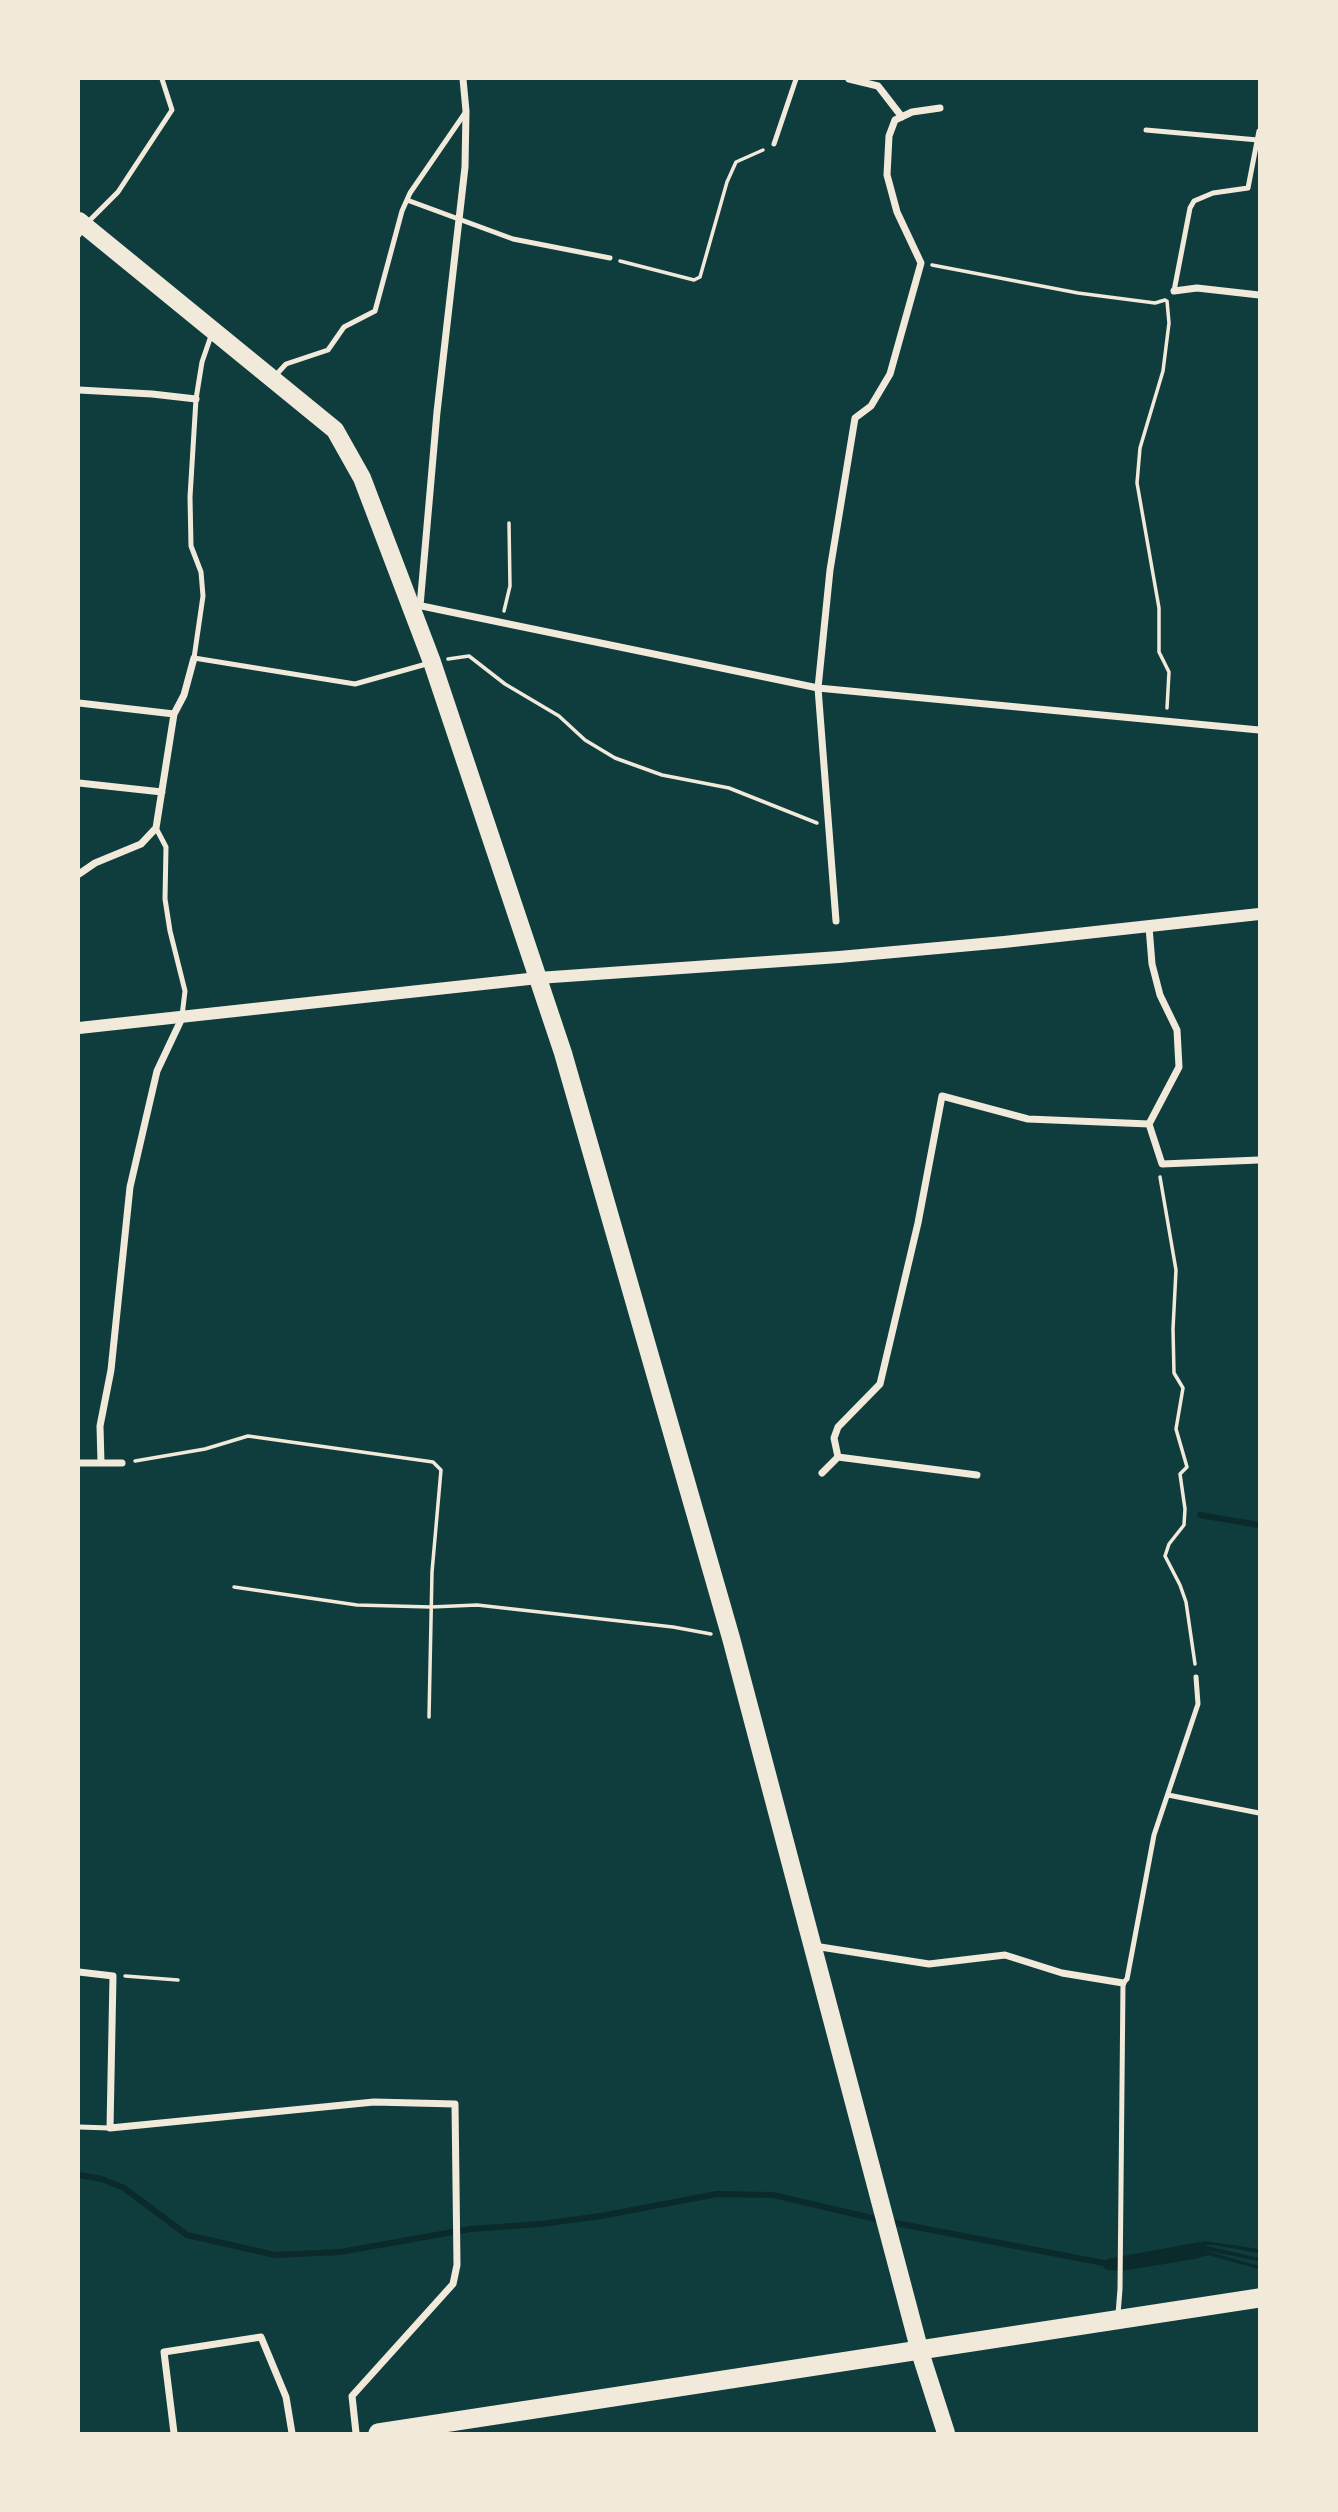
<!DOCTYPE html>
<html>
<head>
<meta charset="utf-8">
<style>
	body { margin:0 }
	#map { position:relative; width:1338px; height:2512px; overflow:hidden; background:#0f3d3e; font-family:"DejaVu Sans",sans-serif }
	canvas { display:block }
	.frame { position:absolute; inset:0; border:80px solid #f1e9da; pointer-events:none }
</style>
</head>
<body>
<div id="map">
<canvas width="1338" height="2512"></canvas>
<div class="frame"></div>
</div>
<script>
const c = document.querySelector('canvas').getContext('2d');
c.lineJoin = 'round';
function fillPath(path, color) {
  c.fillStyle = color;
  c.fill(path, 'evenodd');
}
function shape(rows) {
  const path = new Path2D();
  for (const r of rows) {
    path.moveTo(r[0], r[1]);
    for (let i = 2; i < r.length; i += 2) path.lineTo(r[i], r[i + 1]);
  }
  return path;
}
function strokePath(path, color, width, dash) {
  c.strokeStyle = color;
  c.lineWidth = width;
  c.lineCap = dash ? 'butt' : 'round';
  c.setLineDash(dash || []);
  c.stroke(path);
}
fillPath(shape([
	[1205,2241,1259,2249,1259,2253,1214,2245,1203,2245,1259,2258,1259,2261,1203,2250,1259,2266,1259,2269,1208,2255,1195,2259,1122,2271,1107,2270,1103,2267,1107,2259]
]), '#0a2a2b');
strokePath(shape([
	[1200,1515,1259,1525],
	[79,2175,102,2179,124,2188,187,2235,275,2255,340,2252,470,2229,541,2224,601,2216,717,2194,773,2195,880,2220,1109,2264]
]), '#0a2a2b', 6);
strokePath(shape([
	[620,261,694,280,700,277,727,182,736,162,763,150],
	[932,265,1078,293,1155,303,1165,300],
	[504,611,510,586,509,523],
	[448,659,469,656,505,684,559,716,585,740,615,758,662,775,729,788,817,823],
	[1167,708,1169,672,1159,652,1159,608,1137,483,1140,448,1163,371,1169,323,1167,301],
	[1160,1177,1176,1270,1173,1329,1174,1373,1183,1388,1176,1429,1187,1467,1180,1474,1185,1509,1184,1525,1169,1544,1165,1556,1180,1585,1186,1602,1195,1664],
	[135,1461,205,1449,248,1436,433,1462,441,1470,432,1572,429,1717],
	[234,1587,357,1605,431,1607,477,1605,673,1627,711,1634],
	[125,1976,178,1980]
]), '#f1e9da', 3.5);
strokePath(shape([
	[1146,130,1258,140],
	[774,144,796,79],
	[407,200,513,239,610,258],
	[79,235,85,225,118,192,172,110,162,79],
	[1174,291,1190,208,1194,201,1213,193,1248,188,1259,131],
	[212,333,202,362,196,399,190,497,191,546,201,572,203,596,194,658,355,684,430,663],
	[275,376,286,364,328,350,344,327,375,311,402,211,410,193,465,113],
	[156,828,166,847,165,899,170,931,185,991,182,1016],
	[1168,1795,1259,1813],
	[79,2127,110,2128],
	[1118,2314,1120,2289,1123,1983,1127,1979,1154,1835,1198,1704,1196,1677]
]), '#f1e9da', 5);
strokePath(shape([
	[849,79,878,86,902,117],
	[1174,291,1197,288,1259,295],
	[79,390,152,394,196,399],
	[412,604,818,688,1259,730],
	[420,606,437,412,465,167,466,111,463,79],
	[79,703,174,714],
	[79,783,162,792],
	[79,874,95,863,141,844,156,828,174,714,184,695,194,658],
	[836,921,818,688,830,570,855,418,871,406,890,374,921,263,897,212,887,175,889,136,895,120,912,112,940,108],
	[1149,1124,1162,1164,1259,1160],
	[79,1463,122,1463],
	[101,1463,100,1426,111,1370,130,1187,157,1071,182,1018],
	[822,1473,838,1457],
	[977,1475,838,1457,834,1438,838,1427,880,1384,918,1223,942,1096,1028,1119,1149,1124,1179,1067,1177,1030,1160,995,1152,964,1149,927],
	[814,1946,929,1964,1005,1955,1062,1973,1123,1983],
	[79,1972,113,1976,110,2128,374,2102,455,2104,457,2265,453,2284,352,2396,356,2433],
	[174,2433,164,2352,261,2337,286,2397,292,2433]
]), '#f1e9da', 7);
strokePath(shape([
	[79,1028,538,978,839,957,1004,942,1259,914]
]), '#f1e9da', 12);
strokePath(shape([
	[79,221,335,430,362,478,432,662,563,1053,731,1638,920,2352,946,2433]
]), '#f1e9da', 18);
strokePath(shape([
	[378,2433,1259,2298]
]), '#f1e9da', 19);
</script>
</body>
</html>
